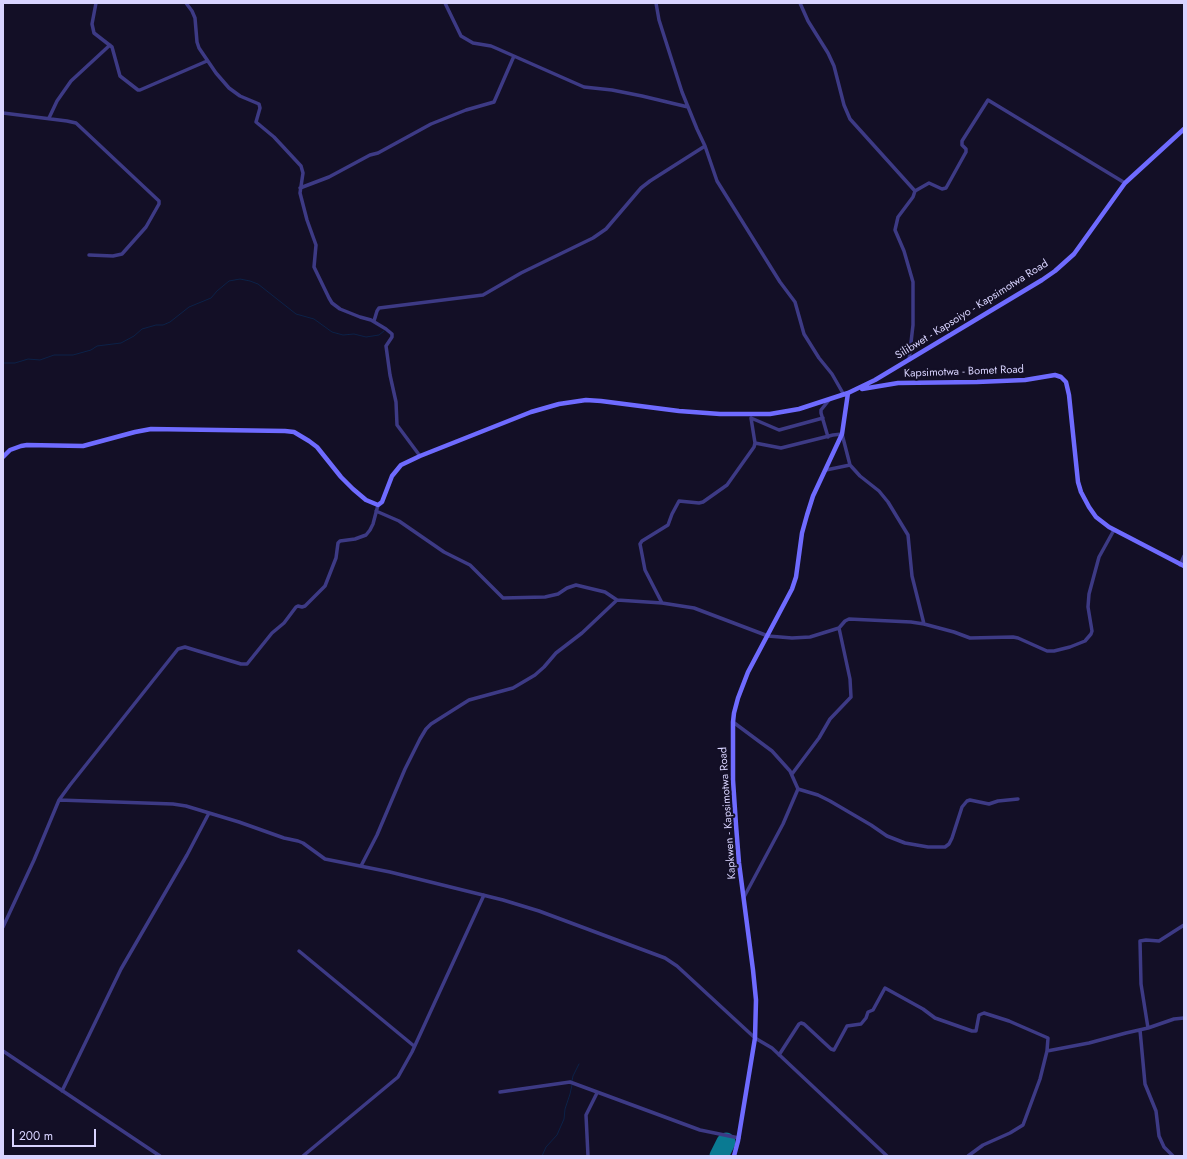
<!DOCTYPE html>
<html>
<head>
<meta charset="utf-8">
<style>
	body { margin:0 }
	#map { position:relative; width:1187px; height:1159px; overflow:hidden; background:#130f26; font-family:Jost,sans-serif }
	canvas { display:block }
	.frame { position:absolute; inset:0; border:4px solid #d9d4ff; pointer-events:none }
	.scale { position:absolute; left:12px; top:1129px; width:84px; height:18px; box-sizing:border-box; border:2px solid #d9d4ff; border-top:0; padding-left:5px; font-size:12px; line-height:14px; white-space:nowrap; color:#d9d4ff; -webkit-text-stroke:3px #130f26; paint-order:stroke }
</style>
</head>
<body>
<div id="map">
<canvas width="1187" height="1159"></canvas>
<div class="frame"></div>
<div class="scale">200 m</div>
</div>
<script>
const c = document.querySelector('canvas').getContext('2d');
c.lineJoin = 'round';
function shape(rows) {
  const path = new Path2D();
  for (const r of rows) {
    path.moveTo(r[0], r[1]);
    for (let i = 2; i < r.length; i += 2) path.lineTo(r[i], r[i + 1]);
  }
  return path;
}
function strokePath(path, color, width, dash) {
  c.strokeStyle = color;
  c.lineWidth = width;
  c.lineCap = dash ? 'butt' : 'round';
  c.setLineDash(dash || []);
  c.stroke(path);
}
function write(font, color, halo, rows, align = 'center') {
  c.font = font + ' Jost,sans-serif';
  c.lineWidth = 4;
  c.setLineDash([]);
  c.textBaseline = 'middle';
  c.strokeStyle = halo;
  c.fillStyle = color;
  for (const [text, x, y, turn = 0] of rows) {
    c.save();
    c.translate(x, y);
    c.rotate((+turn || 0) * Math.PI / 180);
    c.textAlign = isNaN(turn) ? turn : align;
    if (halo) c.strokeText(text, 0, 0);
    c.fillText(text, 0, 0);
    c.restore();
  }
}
strokePath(shape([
	[3,363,15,363,28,359,40,360,54,355,73,355,91,350,97,346,121,343,134,336,142,329,156,325,163,325,170,322,189,307,211,298,217,291,229,281,240,279,250,281,258,284,296,314,314,319,332,332,343,335,354,334,366,337,379,335,384,331],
	[572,1081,573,1076,579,1064],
	[542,1156,546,1147,557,1135,564,1119,565,1109,570,1094,572,1085]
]), '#0c2248', 1);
strokePath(shape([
	[719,1156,726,1142]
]), '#0a7a92', 19);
strokePath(shape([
	[96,3,92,24,94,33,112,47,120,76,138,90,140,90,207,61],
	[186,3,192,11,195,18,197,42,199,48,216,73,229,88,240,96,259,104,260,108,256,122,274,137,301,166,303,173,300,193,307,220,316,245,314,267,329,298,332,303,340,309,360,317,371,320,386,329,392,334,392,337,386,346,390,375,396,402,397,425,420,456],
	[445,3,461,36,473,43,491,46,498,49,584,87,612,90,642,96,688,107],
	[656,3,659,20,682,92,697,129,705,146,717,181,780,282,795,302,804,334,819,358,832,374,844,395],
	[800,3,808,21,828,53,834,66,844,105,850,119,915,191,913,197,898,217,895,230,904,251,913,282,913,325,909,360],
	[3,113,67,121,76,123,159,201,159,204,146,227,122,254,113,256,89,255],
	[49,118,57,101,71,81,110,45],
	[300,188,329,177,370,155,378,153,431,124,466,110,494,102,514,56],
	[915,191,929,183,942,189,946,188,966,152,966,149,962,145,962,141,988,100,1125,183],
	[374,321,377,311,379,308,483,295,521,273,593,238,606,229,641,188,650,181,705,146],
	[751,418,755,443,754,447,727,485,703,502,699,503,679,501,672,514,668,525,642,541,640,544,641,549,645,570,662,603,694,608,768,636,792,638,810,637,839,628,850,679,851,697,830,719,819,738,792,774],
	[751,418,779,430,823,418],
	[828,437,821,413,821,410,829,400],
	[755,443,781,448,833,435,842,434,850,465,860,476,879,491,888,502,908,535,912,576,924,624],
	[826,470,850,465],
	[376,511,399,521,444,552,470,565,503,598,545,597,558,594,567,588,576,585,605,592,617,600],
	[1180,565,1184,556],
	[839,628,845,621,849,619,911,622,924,624,954,632,970,638,1013,637,1018,638,1047,651,1054,651,1070,647,1085,641,1091,634,1092,631,1088,607,1089,594,1099,557,1114,530],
	[733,722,772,751,790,771,798,789,818,795,830,801,871,825,887,836,905,843,928,847,945,847,949,844,952,838,962,807,967,801,970,800,989,804,998,801,1018,799],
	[59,800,70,785,178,649,185,647,241,664,247,664,272,633,284,623,296,607,298,606,302,607,305,606,325,586,336,558,338,543,340,541,355,539,366,535,370,530,373,524,378,505],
	[361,866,377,835,405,769,420,739,426,729,431,724,469,700,513,688,535,675,544,667,556,653,582,633,617,600,662,603],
	[744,897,783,824,798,789],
	[3,927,34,860,59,800,173,804,186,806,239,822,284,838,298,841,303,843,325,859,390,872,503,900,539,911,665,958,677,966,755,1038,772,1048,887,1156],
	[299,951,414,1046],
	[1148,1028,1141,984,1140,941,1146,940,1159,941,1184,925],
	[1140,1030,1145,1084,1156,1111,1159,1136,1164,1147,1173,1156],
	[3,1051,160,1156],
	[1047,1051,1089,1043,1126,1033,1148,1028,1174,1019,1184,1018],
	[779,1055,799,1024,801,1023,804,1024,831,1049,834,1050,847,1026,861,1024,866,1018,868,1012,873,1010,885,988,923,1009,935,1018,972,1031,976,1031,979,1015,984,1013,1009,1021,1048,1038,1047,1051,1040,1079,1023,1125,1010,1133,983,1145,968,1156],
	[62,1091,121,969,187,855,209,813],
	[500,1092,570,1082,700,1130,739,1138],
	[303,1156,398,1077,412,1052,484,895],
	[588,1156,586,1115,597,1093]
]), '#3d3a85', 3.5);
strokePath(shape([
	[862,389,898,383,977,382,1025,380,1055,375,1061,377,1066,382,1069,395,1078,482,1081,492,1089,507,1096,517,1109,527,1184,566],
	[3,457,10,450,21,446,27,445,83,446,135,432,151,429,285,431,294,432,309,441,317,447,341,477,353,489,366,500,378,505,382,502,392,476,401,465,420,456,531,412,559,404,586,400,601,401,679,411,720,414,770,414,799,409,848,393,875,380,1042,280,1055,271,1074,254,1125,183,1184,129],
	[734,1156,738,1141,755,1038,756,1000,753,970,739,863,736,825,733,780,733,722,734,713,738,698,748,672,792,589,796,577,802,533,807,515,813,496,842,434,848,393]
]), '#6f6bff', 4.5);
write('11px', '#d9d4ff', '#130f26', [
	["Silibwet - Kapsoiyo - Kapsimotwa Road",972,310,-32],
	["Kapsimotwa - Bomet Road",964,372,-2],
	["Kapkwen - Kapsimotwa Road",728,813,-94]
]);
</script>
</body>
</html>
